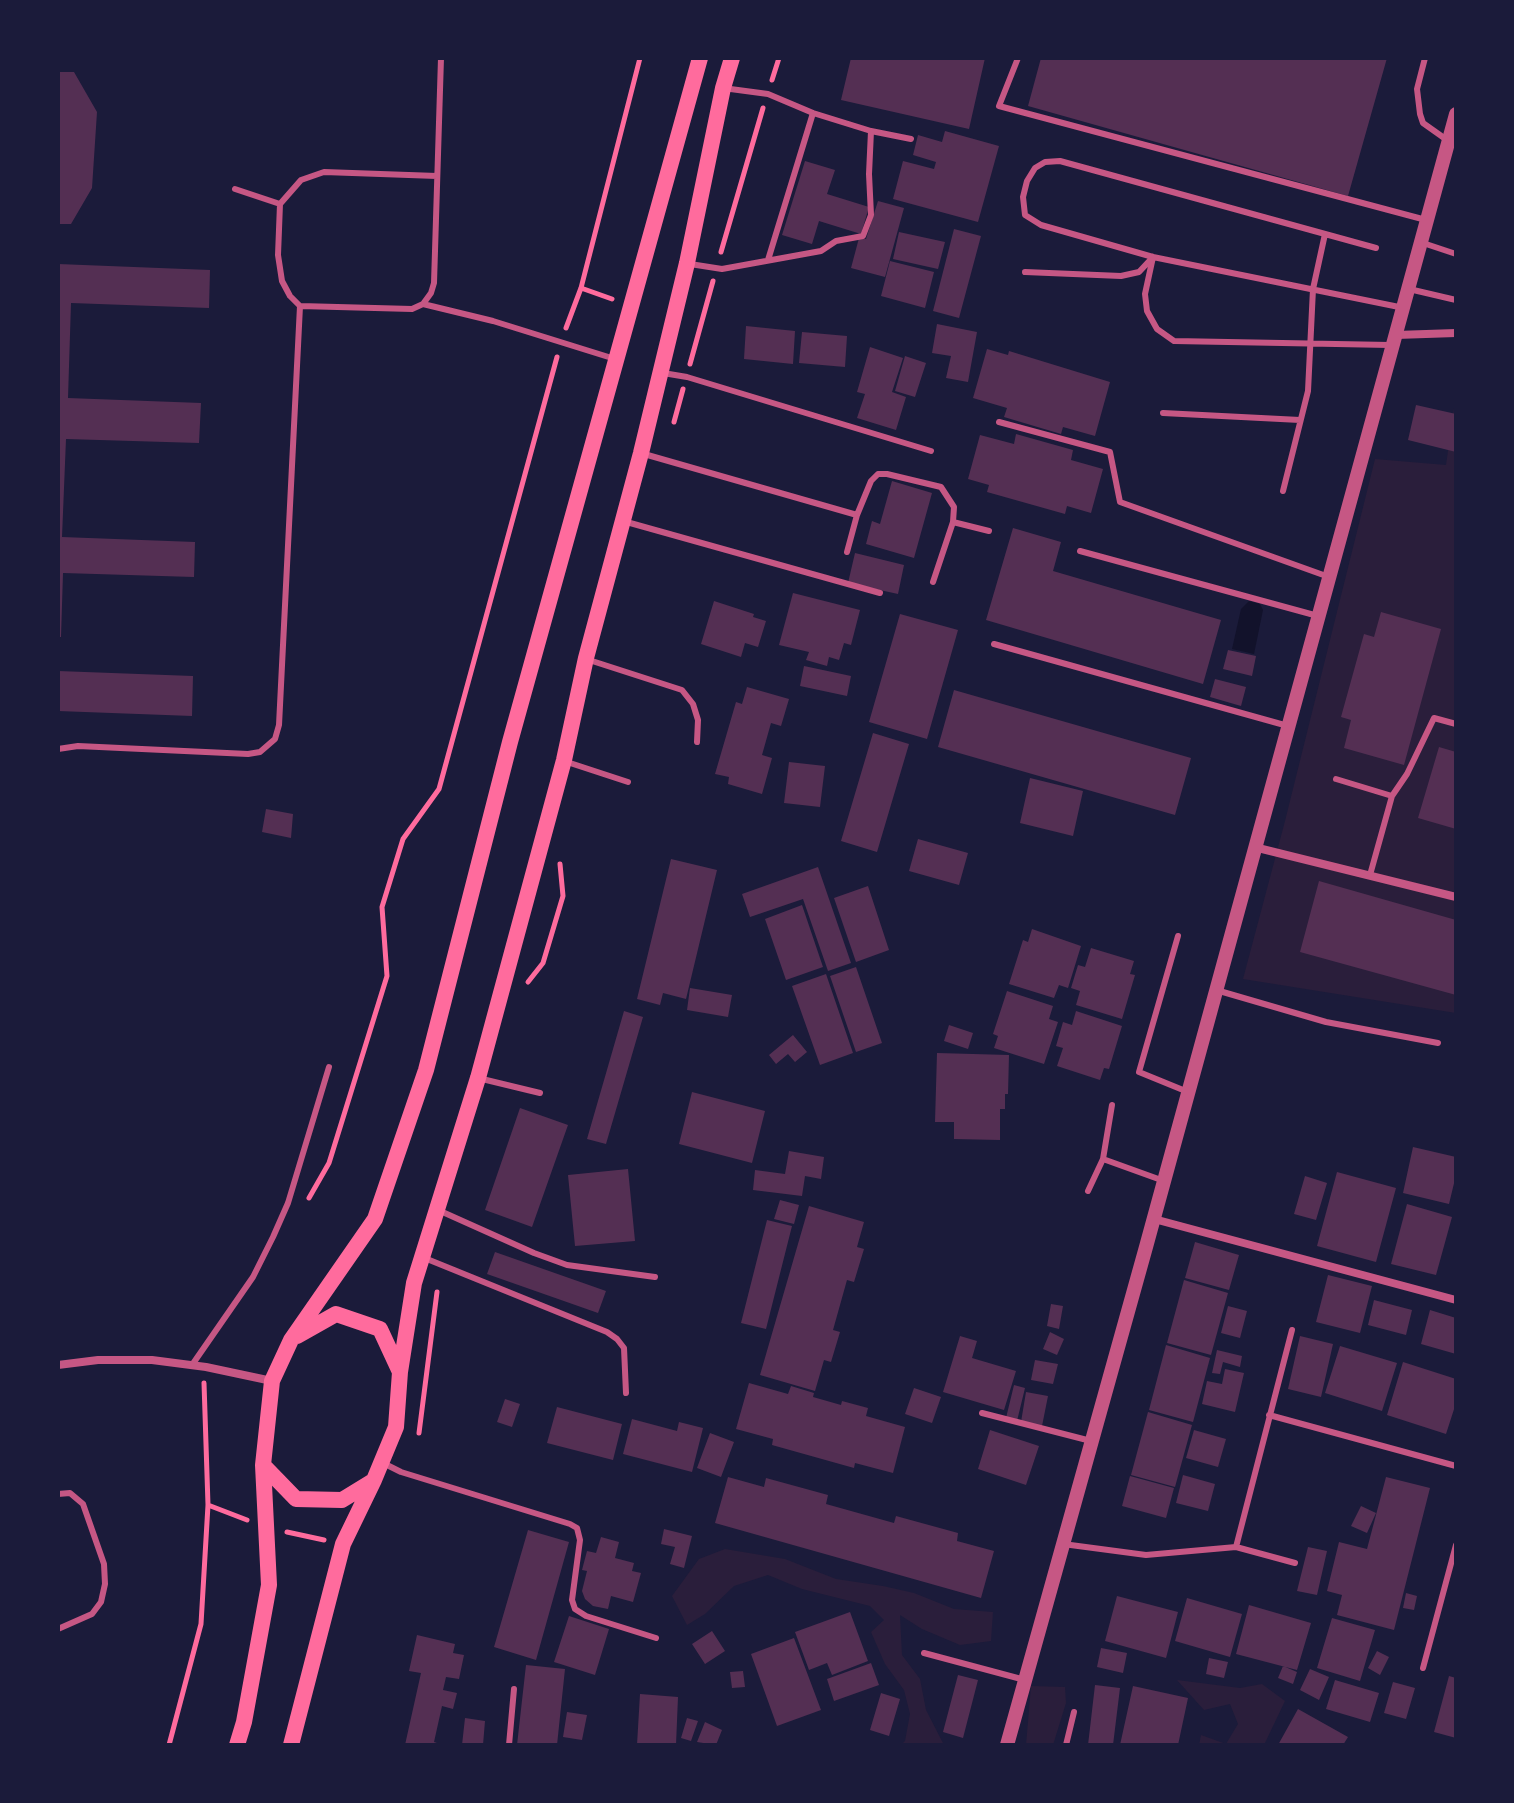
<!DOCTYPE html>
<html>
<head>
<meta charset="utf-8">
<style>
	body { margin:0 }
	#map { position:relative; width:1514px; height:1803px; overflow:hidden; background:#1b1b3a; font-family:Commissioner,sans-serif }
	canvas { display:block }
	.frame { position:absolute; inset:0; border:60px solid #1b1b3a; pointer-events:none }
</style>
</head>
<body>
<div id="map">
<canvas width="1514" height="1803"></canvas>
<div class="frame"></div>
</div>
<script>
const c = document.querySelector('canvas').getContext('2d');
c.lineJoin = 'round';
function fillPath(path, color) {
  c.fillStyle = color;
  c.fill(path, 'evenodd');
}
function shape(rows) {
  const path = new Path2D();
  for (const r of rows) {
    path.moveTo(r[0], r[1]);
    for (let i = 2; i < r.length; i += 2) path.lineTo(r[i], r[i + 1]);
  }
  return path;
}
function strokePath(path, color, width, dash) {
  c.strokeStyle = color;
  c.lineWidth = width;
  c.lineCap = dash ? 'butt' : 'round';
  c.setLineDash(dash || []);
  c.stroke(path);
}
fillPath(shape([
	[1456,394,1456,1013,1243,979,1285,821,1375,459,1446,465],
	[725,1549,785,1559,836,1579,883,1586,914,1593,954,1609,993,1612,991,1641,960,1645,922,1629,900,1615,902,1655,920,1679,926,1710,944,1745,901,1745,905,1741,910,1714,904,1690,885,1664,871,1632,884,1620,870,1606,802,1589,768,1575,734,1586,705,1614,687,1625,672,1596,699,1559],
	[1177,1680,1240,1688,1262,1684,1285,1701,1264,1745,1199,1745,1201,1735,1226,1744,1238,1724,1230,1704,1204,1710],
	[1031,1686,1065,1687,1066,1703,1053,1745,1026,1745]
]), '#2a1e3b');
fillPath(shape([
	[1249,601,1260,604,1263,610,1254,654,1232,649,1241,609]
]), '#12122b');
fillPath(shape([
	[851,58,985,58,969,129,841,100],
	[1041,58,1387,58,1348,196,1028,106],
	[58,72,74,72,97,112,92,188,71,224,58,224],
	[945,131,999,146,978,222,893,199,903,161,934,169,936,162,913,155,918,135,942,142],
	[805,161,835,170,827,194,869,207,861,234,819,221,812,244,782,235],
	[878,201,904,208,885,277,851,268,859,238,866,239],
	[954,229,981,236,959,318,933,311],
	[899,232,945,242,938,269,893,259],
	[890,261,934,272,925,308,881,296],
	[58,264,210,270,209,308,71,303,68,398,201,403,199,443,66,439,62,537,195,542,194,577,63,573,61,637,58,637],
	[937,324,977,332,968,382,946,378,951,356,932,353],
	[746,326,795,331,793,364,744,359],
	[802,332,847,336,845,367,799,363],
	[870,347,903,358,892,392,906,397,896,430,857,418,865,394,857,392],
	[987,349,1008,355,1009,351,1110,382,1095,436,1063,427,1061,434,1004,417,1007,408,973,398],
	[905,356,926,363,915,397,895,391],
	[1416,405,1456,414,1456,452,1408,440],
	[1016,434,1073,450,1071,460,1103,469,1091,513,1067,506,1065,514,987,492,989,485,968,479,980,435,1014,444],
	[892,481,932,493,914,558,866,544,872,521,880,524],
	[1013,528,1061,542,1053,571,1221,620,1203,684,986,620],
	[855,553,904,565,898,594,848,583],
	[793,593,860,610,851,645,844,643,839,660,829,657,827,666,806,660,809,652,779,645],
	[714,601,754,614,753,617,766,621,758,647,745,643,741,657,701,644],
	[1381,612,1441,629,1404,765,1344,748,1351,720,1341,717,1364,634,1374,637],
	[900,614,958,630,927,739,869,722],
	[1228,650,1256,656,1252,676,1223,669],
	[804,666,851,676,847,696,800,686],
	[58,671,193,676,192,716,58,711],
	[1215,679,1246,687,1241,706,1210,697],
	[747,687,789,699,781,726,771,723,762,755,772,758,762,794,728,784,729,777,715,774,736,702,742,704],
	[954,690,1191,758,1175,815,938,747],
	[873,733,909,744,877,852,841,841],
	[1439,747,1456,752,1456,829,1418,818],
	[789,762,825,766,820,807,784,803],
	[1030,778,1083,791,1073,836,1020,823],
	[266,809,293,814,291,838,262,832],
	[918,839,968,853,959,885,909,871],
	[671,859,717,870,686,999,663,993,660,1005,637,999],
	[818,867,851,963,828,971,803,899,750,917,742,894],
	[1319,881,1456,920,1456,995,1300,952],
	[868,886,889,950,856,962,834,898],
	[802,905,823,967,786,980,765,919],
	[1032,929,1081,946,1068,988,1059,985,1054,998,1009,984,1023,940,1028,942],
	[1091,948,1134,961,1130,974,1135,975,1122,1019,1076,1005,1080,991,1071,988,1078,965,1085,967],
	[856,967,882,1043,856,1052,830,976],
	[826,974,853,1053,820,1065,792,986],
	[690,988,732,995,728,1017,687,1010],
	[1007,991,1053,1006,1049,1019,1058,1022,1044,1064,994,1048,998,1036,993,1034],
	[624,1011,643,1017,606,1144,587,1139],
	[1076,1011,1122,1026,1109,1069,1104,1068,1100,1080,1057,1066,1063,1048,1056,1046,1063,1022,1072,1025],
	[949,1025,973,1033,968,1049,944,1041],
	[793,1035,807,1052,795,1062,788,1054,776,1064,769,1055],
	[937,1053,1009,1055,1008,1094,1005,1094,1005,1109,1000,1109,1000,1140,954,1139,954,1122,935,1122],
	[692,1092,765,1111,752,1163,679,1144],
	[520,1108,568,1125,532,1227,485,1210],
	[1413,1147,1456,1157,1456,1175,1449,1204,1403,1193],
	[789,1151,824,1157,821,1179,805,1176,802,1196,753,1190,755,1170,785,1174],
	[628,1169,635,1241,575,1246,568,1175],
	[1337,1172,1396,1188,1376,1262,1317,1246],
	[1305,1176,1327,1183,1316,1220,1294,1214],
	[780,1200,799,1205,794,1224,774,1219],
	[1407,1204,1452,1217,1436,1275,1391,1264],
	[809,1206,864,1222,857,1247,864,1249,854,1282,847,1280,833,1330,840,1332,831,1362,824,1360,815,1391,760,1375],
	[767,1220,792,1226,766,1329,741,1323],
	[1195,1242,1239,1255,1229,1290,1185,1278],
	[495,1252,606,1291,598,1313,487,1274],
	[1328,1275,1372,1286,1360,1333,1316,1322],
	[1184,1280,1228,1293,1211,1355,1167,1343],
	[1374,1300,1412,1310,1406,1335,1368,1325],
	[1051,1304,1063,1306,1059,1329,1047,1326],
	[1228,1306,1247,1311,1240,1338,1221,1333],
	[1430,1310,1456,1318,1456,1354,1421,1344],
	[1050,1332,1064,1339,1057,1355,1043,1349],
	[960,1336,977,1341,972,1358,1016,1371,1004,1410,943,1392],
	[1300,1336,1333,1344,1321,1397,1288,1389],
	[1166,1345,1210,1358,1193,1422,1149,1410],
	[1340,1346,1397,1363,1382,1411,1325,1393],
	[1217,1350,1242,1356,1240,1367,1223,1362,1220,1374,1212,1373],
	[1035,1360,1058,1364,1053,1384,1031,1380],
	[1403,1362,1456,1379,1456,1403,1446,1434,1387,1415],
	[1225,1369,1244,1373,1235,1412,1202,1404,1207,1381,1222,1384],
	[749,1383,788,1394,791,1386,814,1393,813,1397,841,1405,842,1401,868,1408,866,1416,905,1427,893,1473,855,1463,854,1468,772,1445,773,1439,736,1429],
	[1014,1385,1025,1388,1017,1421,1006,1418],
	[914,1388,941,1397,932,1423,905,1414],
	[1026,1392,1048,1396,1042,1426,1021,1422],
	[505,1399,520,1404,512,1427,497,1422],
	[557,1407,622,1424,613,1460,547,1443],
	[1148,1412,1192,1425,1175,1487,1131,1475],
	[632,1419,677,1431,679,1422,703,1428,692,1472,623,1454],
	[990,1430,1039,1446,1026,1485,978,1469],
	[1194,1430,1226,1439,1218,1467,1186,1458],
	[710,1433,734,1442,721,1477,697,1468],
	[1183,1475,1215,1484,1208,1511,1176,1503],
	[1130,1476,1174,1488,1166,1518,1122,1506],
	[728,1477,764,1487,766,1478,828,1495,826,1504,894,1523,896,1516,958,1533,957,1541,994,1551,981,1598,715,1523],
	[1386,1477,1430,1488,1394,1630,1337,1615,1342,1595,1327,1591,1339,1542,1367,1549],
	[1361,1506,1376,1513,1367,1533,1351,1526],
	[664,1529,692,1536,684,1568,670,1564,675,1547,661,1544],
	[528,1530,569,1542,536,1660,494,1647],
	[601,1537,619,1542,615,1558,634,1563,632,1571,641,1573,633,1602,611,1596,608,1609,593,1606,585,1599,582,1591,587,1571,582,1570,587,1551,596,1553],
	[1308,1547,1327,1551,1317,1595,1297,1591],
	[1406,1593,1417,1596,1414,1610,1403,1608],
	[1117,1596,1178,1612,1166,1658,1105,1641],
	[1187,1598,1242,1614,1230,1657,1175,1641],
	[1249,1605,1311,1623,1297,1670,1236,1654],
	[850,1612,868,1661,832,1675,827,1663,809,1670,795,1632],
	[569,1616,609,1629,595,1675,554,1662],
	[1332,1618,1375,1630,1360,1681,1317,1668],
	[712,1631,725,1651,705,1664,692,1644],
	[417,1635,455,1644,453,1653,464,1655,459,1679,446,1677,443,1690,457,1693,453,1709,442,1706,434,1742,443,1745,405,1745,421,1673,409,1671],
	[794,1638,821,1710,777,1726,751,1654],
	[1101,1648,1127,1653,1123,1673,1097,1667],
	[1377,1651,1389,1657,1380,1675,1368,1668],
	[1209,1658,1228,1662,1224,1678,1206,1674],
	[871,1663,879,1685,834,1701,827,1679],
	[526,1665,565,1669,557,1745,517,1745],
	[1283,1666,1297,1672,1293,1684,1278,1678],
	[1310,1669,1329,1677,1319,1700,1300,1690],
	[743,1671,745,1687,732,1688,730,1672],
	[958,1675,978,1680,963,1738,943,1732],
	[1449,1676,1456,1678,1456,1738,1434,1732],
	[1335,1680,1379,1693,1370,1722,1326,1709],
	[1393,1682,1415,1688,1406,1719,1384,1713],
	[1095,1685,1120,1688,1113,1745,1088,1745],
	[1133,1686,1188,1698,1178,1745,1120,1745],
	[881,1693,900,1699,889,1736,870,1730],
	[640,1694,678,1697,676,1745,637,1745],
	[1298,1709,1348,1737,1343,1745,1278,1745],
	[567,1712,587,1715,582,1740,563,1737],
	[465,1718,485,1721,483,1745,462,1745],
	[687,1718,698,1721,691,1741,681,1738],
	[705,1722,722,1730,716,1745,697,1742]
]), '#542f53');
strokePath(shape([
	[772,80,779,58],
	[721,252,763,108],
	[581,288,612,299],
	[566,328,581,288,640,58],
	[690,364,713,281],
	[674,422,683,389],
	[528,982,543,963,563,896,560,864],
	[309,1198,329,1163,387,976,382,907,403,839,439,789,557,357],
	[419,1433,437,1292],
	[208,1505,247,1520],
	[287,1532,324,1540],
	[169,1745,201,1624,208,1505,204,1383]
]), '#ff6b9d', 5);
strokePath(shape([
	[1018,58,999,106,1426,220],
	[1425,58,1417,89,1420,114,1423,123,1447,140],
	[723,88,768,94,813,113,871,131,911,139],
	[235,189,280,204],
	[1420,242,1456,254],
	[1376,248,1060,161,1045,162,1035,168,1027,181,1023,197,1025,215,1041,225,1153,257,1404,308],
	[1153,257,1145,294,1147,311,1157,329,1174,341,1390,345],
	[768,260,813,113],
	[690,264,722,269,821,251,836,241,863,236,871,215,869,174,871,131],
	[1025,272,1121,276,1139,272,1153,257],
	[1409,289,1456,300],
	[423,304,493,321,615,359],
	[300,306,290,296,282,281,278,255,280,204,301,180,324,172,437,176],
	[663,373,687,377,931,451],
	[1163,413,1300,420],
	[999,422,1110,452,1120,502,1329,577],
	[644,454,857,515,871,481,878,474,887,474,941,487,954,507,953,522,989,531],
	[1283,491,1308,391,1313,289,1325,234],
	[623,521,880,593],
	[1080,551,1318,616],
	[847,552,857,515],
	[933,582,953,522],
	[994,644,1288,726],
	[589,660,682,690,693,704,698,720,697,742],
	[58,749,78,746,248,754,260,752,275,739,279,725,300,306,412,309,423,304,431,293,434,283,441,58],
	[567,762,628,782],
	[1336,779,1392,796],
	[1370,875,1392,796,1407,774,1434,718,1456,724],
	[1178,936,1139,1072,1188,1092],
	[1216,990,1326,1022,1438,1043],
	[478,1078,540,1093],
	[1103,1159,1164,1181],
	[1088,1191,1103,1159,1112,1105],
	[438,1210,534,1253,567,1265,655,1277],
	[422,1257,607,1332,617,1339,624,1348,626,1393],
	[192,1365,253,1277,273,1237,288,1203,329,1067],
	[982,1413,1091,1441],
	[1269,1415,1456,1466],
	[381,1462,401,1472,570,1524,577,1528,580,1540,572,1600,575,1609,586,1616,656,1638],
	[58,1494,70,1493,83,1504,104,1564,105,1584,101,1602,92,1614,58,1629],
	[1063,1544,1146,1555,1236,1547,1292,1330],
	[1236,1547,1295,1563],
	[924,1653,1025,1680],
	[1423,1668,1456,1545],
	[509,1745,514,1689],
	[1066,1745,1074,1712]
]), '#c65784', 6);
strokePath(shape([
	[1396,335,1456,333],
	[1254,847,1456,897],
	[1154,1219,1456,1300],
	[58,1365,98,1360,152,1360,206,1367,272,1381]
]), '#c65784', 8);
strokePath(shape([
	[1007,1745,1146,1247,1456,114]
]), '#c65784', 14);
strokePath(shape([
	[297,1336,336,1314,380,1329,399,1370],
	[263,1465,296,1499,342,1500,373,1481],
	[237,1745,244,1722,269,1585,263,1465,272,1381,291,1340,375,1219,426,1070,510,742,700,58],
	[291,1745,343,1544,374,1480,396,1427,400,1372,414,1283,478,1078,564,760,586,658,641,453,687,263,723,88,732,58]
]), '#ff6b9d', 16);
</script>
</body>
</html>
